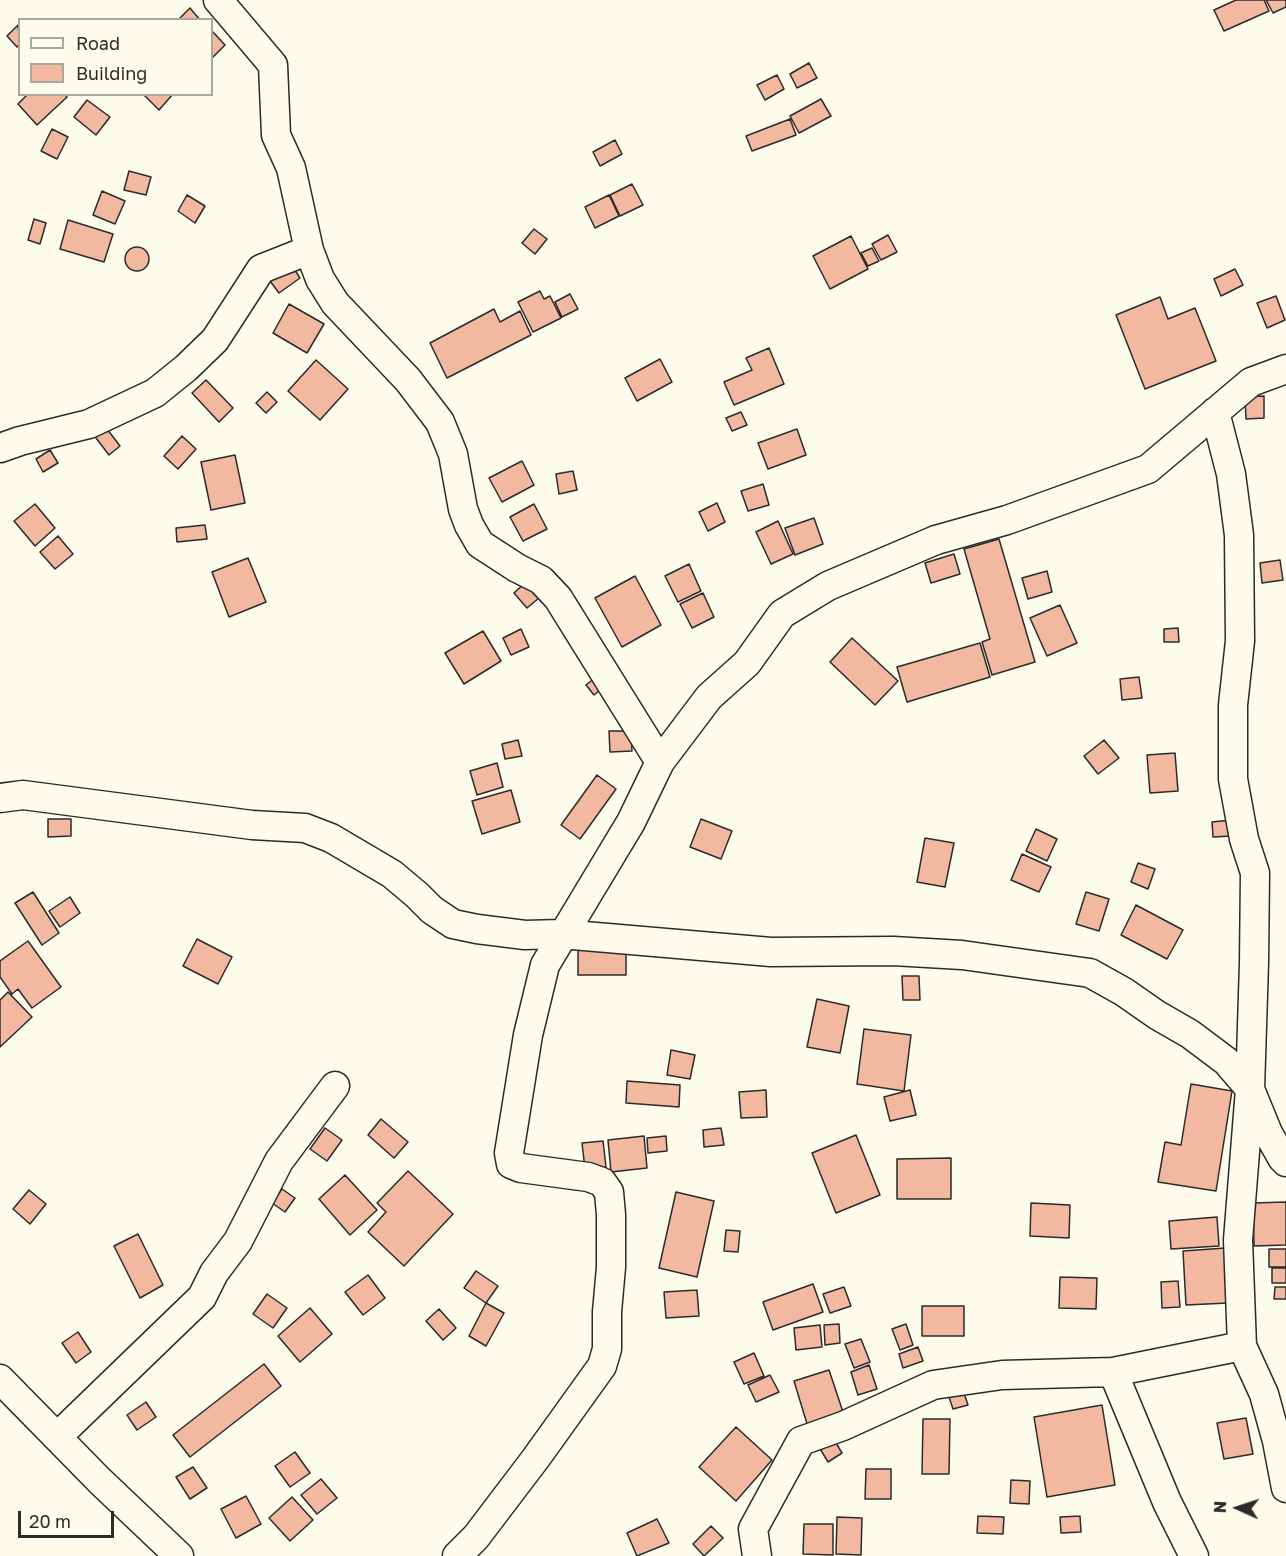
<!DOCTYPE html>
<html>
<head>
<meta charset="utf-8">
<style>
	body { margin:0 }
	#map { position:relative; width:1286px; height:1556px; overflow:hidden; background:#fdfbea; font-family:"Golos Text",sans-serif }
	canvas { display:block }
	.legend { position:absolute; left:18px; top:18px; width:195px; height:78px; box-sizing:border-box; background:#fdfbea; border:2px solid #a9a89e; margin:0; padding:8px 10px; list-style:none; font-size:18px; color:#2b2b2b }
	.legend li { display:flex; align-items:center; gap:12px; height:30px }
	.legend b { width:30px; border:2px solid #a9a89e }
	.north { position:absolute; left:1208px; top:1478px; width:60px; height:60px; -webkit-text-stroke:4px #fdfbea; paint-order:stroke; rotate:273deg; font-size:16px; font-weight:700; line-height:24px; text-align:center; color:#2b2b2b }
	.north::after { content:''; display:block; margin:auto; width:21px; height:27px; background:#2b2b2b; clip-path:polygon(50% 0,100% 100%,50% 72%,0 100%) }
	.scale { position:absolute; left:18px; top:1511px; width:96px; height:27px; box-sizing:border-box; border:3px solid #2b2b2b; border-top:0; padding-left:8px; font-size:18px; line-height:21px; white-space:nowrap; color:#2b2b2b; -webkit-text-stroke:4px #fdfbea; paint-order:stroke }
</style>
</head>
<body>
<div id="map">
<canvas width="1286" height="1556"></canvas>
<ul class="legend">
<li><b style="height:8px;background:#fdfbea"></b>Road</li>
<li><b style="height:16px;background:#f2b8a0"></b>Building</li>
</ul>
<div class="north">N</div>
<div class="scale">20 m</div>
</div>
<script>
const c = document.querySelector('canvas').getContext('2d');
c.lineJoin = 'round';
function fillPath(path, color) {
  c.fillStyle = color;
  c.fill(path, 'evenodd');
}
function shape(rows) {
  const path = new Path2D();
  for (const r of rows) {
    if (r.length === 3) {
      path.moveTo(r[0] + r[2], r[1]);
      path.arc(r[0], r[1], r[2], 0, 2 * Math.PI);
      continue;
    }
    path.moveTo(r[0], r[1]);
    for (let i = 2; i < r.length; i += 2) path.lineTo(r[i], r[i + 1]);
  }
  return path;
}
function strokePath(path, color, width, dash) {
  c.strokeStyle = color;
  c.lineWidth = width;
  c.lineCap = dash ? 'butt' : 'round';
  c.setLineDash(dash || []);
  c.stroke(path);
}
const building = shape([
	[1236,0,1264,0,1269,11,1224,31,1214,10,1236,0],
	[1266,0,1286,0,1286,7,1273,13,1266,0],
	[190,8,200,20,178,20,190,8],
	[18,25,20,44,17,47,7,36,18,25],
	[212,31,225,45,212,58,212,31],
	[809,63,817,78,797,88,790,74,809,63],
	[777,75,784,89,765,100,757,85,777,75],
	[28,94,64,94,67,97,37,125,18,104,28,94],
	[143,94,173,94,159,110,143,94],
	[821,99,831,116,799,133,790,116,821,99],
	[87,100,110,117,96,135,74,117,87,100],
	[790,119,796,135,752,151,746,136,790,119],
	[52,129,68,137,57,159,41,151,52,129],
	[615,140,622,154,600,166,593,152,615,140],
	[129,171,151,177,146,195,124,190,129,171],
	[632,184,643,205,620,216,610,195,632,184],
	[102,191,125,201,115,224,93,215,102,191],
	[187,195,205,206,195,223,178,211,187,195],
	[609,195,619,216,595,228,585,207,609,195],
	[34,219,46,223,40,244,28,240,34,219],
	[68,220,113,234,104,262,60,249,68,220],
	[534,229,547,239,535,254,522,243,534,229],
	[888,235,897,252,881,260,872,244,888,235],
	[851,236,868,269,830,289,813,256,851,236],
	[137,259,12],
	[872,248,879,261,868,266,861,253,872,248],
	[289,261,300,278,279,293,267,277,289,261],
	[1235,269,1243,285,1221,296,1214,279,1235,269],
	[540,291,544,299,550,296,561,318,533,332,518,302,540,291],
	[570,294,578,309,562,317,555,302,570,294],
	[1276,296,1285,320,1267,328,1257,303,1276,296],
	[1160,297,1168,319,1195,308,1216,361,1145,389,1116,315,1160,297],
	[289,304,324,324,307,353,273,333,289,304],
	[494,309,500,322,520,311,531,335,447,378,430,343,494,309],
	[769,348,784,384,734,405,724,382,752,370,746,358,769,348],
	[660,359,672,382,637,401,625,378,660,359],
	[316,360,348,389,320,420,288,391,316,360],
	[206,380,233,408,219,422,192,393,206,380],
	[267,392,277,402,266,413,256,403,267,392],
	[1264,396,1264,418,1246,419,1245,397,1264,396],
	[741,412,747,425,732,431,726,418,741,412],
	[104,425,120,446,109,455,93,434,104,425],
	[797,429,806,455,768,469,758,443,797,429],
	[182,436,196,449,178,469,164,456,182,436],
	[50,450,58,463,43,472,36,459,50,450],
	[235,455,245,503,211,510,201,462,235,455],
	[522,461,534,485,502,502,489,478,522,461],
	[573,471,577,490,559,494,556,474,573,471],
	[763,484,769,505,748,511,741,491,763,484],
	[717,503,725,522,708,531,699,512,717,503],
	[35,504,55,528,35,546,14,521,35,504],
	[534,504,547,529,523,541,510,517,534,504],
	[814,518,823,544,795,555,785,528,814,518],
	[778,521,793,554,771,564,756,532,778,521],
	[205,525,207,539,177,542,176,528,205,525],
	[58,536,73,554,55,569,40,552,58,536],
	[999,539,1035,662,992,675,982,642,990,639,964,549,999,539],
	[954,554,960,574,931,583,925,563,954,554],
	[248,558,266,602,229,617,212,572,248,558],
	[1280,560,1283,580,1262,583,1260,563,1280,560],
	[689,564,701,591,678,602,665,576,689,564],
	[1047,571,1052,592,1028,599,1022,578,1047,571],
	[635,576,661,625,622,647,595,598,635,576],
	[526,582,539,598,527,608,514,593,526,582],
	[703,593,714,617,692,628,680,604,703,593],
	[1060,605,1077,643,1047,656,1030,618,1060,605],
	[1178,628,1179,642,1164,642,1164,629,1178,628],
	[521,629,529,647,511,655,503,638,521,629],
	[483,631,501,661,464,684,445,653,483,631],
	[852,638,898,681,875,705,830,662,852,638],
	[980,643,990,677,907,702,897,667,980,643],
	[597,676,605,686,594,695,586,685,597,676],
	[1139,677,1142,698,1122,700,1120,679,1139,677],
	[609,731,631,731,632,751,610,752,609,731],
	[518,740,522,756,505,759,502,744,518,740],
	[1104,740,1119,758,1098,774,1084,756,1104,740],
	[1175,753,1178,791,1150,793,1147,755,1175,753],
	[497,763,503,787,477,795,470,771,497,763],
	[597,775,616,789,580,839,561,825,597,775],
	[511,790,520,822,482,834,472,801,511,790],
	[48,819,71,819,71,836,48,837,48,819],
	[701,819,732,831,721,859,690,847,701,819],
	[1231,820,1232,836,1213,837,1212,822,1231,820],
	[1036,829,1057,839,1047,861,1026,851,1036,829],
	[925,838,954,843,945,887,917,882,925,838],
	[1022,854,1051,867,1039,892,1011,880,1022,854],
	[1138,863,1155,869,1148,889,1131,882,1138,863],
	[33,892,59,933,42,945,15,903,33,892],
	[1086,892,1109,899,1099,931,1076,924,1086,892],
	[70,897,80,913,60,927,49,911,70,897],
	[1136,905,1183,930,1167,959,1121,935,1136,905],
	[197,939,232,957,218,984,183,966,197,939],
	[28,941,61,987,32,1008,18,989,12,994,0,977,0,961,28,941],
	[578,948,626,948,626,975,578,975,578,948],
	[902,976,919,976,920,1000,903,1000,902,976],
	[8,992,32,1017,0,1047,0,1000,8,992],
	[817,999,849,1006,840,1053,807,1047,817,999],
	[864,1029,911,1035,904,1091,857,1084,864,1029],
	[671,1050,695,1055,690,1079,667,1075,671,1050],
	[627,1081,680,1085,679,1107,626,1103,627,1081],
	[1191,1084,1232,1091,1216,1191,1158,1182,1165,1142,1181,1145,1191,1084],
	[766,1090,767,1117,741,1118,739,1092,766,1090],
	[910,1090,916,1115,890,1121,884,1097,910,1090],
	[381,1119,408,1142,394,1158,368,1135,381,1119],
	[325,1128,342,1140,327,1161,310,1149,325,1128],
	[721,1128,724,1145,704,1147,703,1130,721,1128],
	[856,1135,880,1195,836,1213,812,1153,856,1135],
	[644,1136,647,1168,611,1172,608,1140,644,1136],
	[666,1136,667,1151,648,1153,647,1138,666,1136],
	[603,1141,606,1167,585,1169,582,1143,603,1141],
	[951,1158,951,1199,897,1199,897,1159,951,1158],
	[408,1171,453,1214,404,1266,368,1232,386,1212,377,1203,408,1171],
	[345,1175,377,1210,350,1235,319,1199,345,1175],
	[282,1189,295,1198,285,1212,272,1203,282,1189],
	[29,1190,46,1204,30,1224,13,1209,29,1190],
	[676,1192,714,1201,697,1277,659,1268,676,1192],
	[1286,1202,1286,1245,1254,1246,1253,1203,1286,1202],
	[1031,1203,1070,1205,1069,1238,1030,1236,1031,1203],
	[1217,1217,1219,1246,1171,1249,1169,1221,1217,1217],
	[726,1230,740,1231,738,1252,724,1251,726,1230],
	[138,1234,163,1285,140,1298,114,1246,138,1234],
	[1225,1248,1228,1303,1186,1305,1183,1251,1225,1248],
	[1269,1249,1286,1249,1286,1267,1269,1267,1269,1249],
	[1272,1268,1286,1268,1286,1283,1272,1283,1272,1268],
	[476,1271,498,1286,486,1303,464,1288,476,1271],
	[368,1275,385,1298,363,1315,345,1292,368,1275],
	[1060,1277,1097,1278,1096,1309,1059,1308,1060,1277],
	[1178,1281,1180,1307,1162,1308,1161,1282,1178,1281],
	[813,1284,823,1312,773,1330,763,1302,813,1284],
	[844,1287,851,1306,830,1313,823,1294,844,1287],
	[1275,1287,1286,1287,1286,1299,1274,1299,1275,1287],
	[697,1290,699,1316,666,1318,664,1292,697,1290],
	[267,1294,287,1308,273,1328,253,1314,267,1294],
	[486,1303,504,1313,486,1346,469,1336,486,1303],
	[922,1306,964,1306,964,1336,922,1336,922,1306],
	[310,1308,332,1334,300,1362,278,1336,310,1308],
	[439,1309,456,1328,443,1340,426,1321,439,1309],
	[839,1324,840,1343,825,1345,824,1325,839,1324],
	[906,1324,913,1345,900,1350,892,1329,906,1324],
	[820,1325,822,1347,796,1350,794,1328,820,1325],
	[78,1332,91,1352,76,1363,62,1343,78,1332],
	[861,1339,870,1362,854,1368,845,1344,861,1339],
	[918,1347,923,1361,903,1368,899,1354,918,1347],
	[754,1353,764,1376,744,1384,734,1362,754,1353],
	[264,1364,281,1386,190,1457,173,1435,264,1364],
	[869,1365,877,1389,858,1395,851,1372,869,1365],
	[829,1370,844,1415,808,1427,794,1381,829,1370],
	[770,1375,779,1392,756,1402,748,1385,770,1375],
	[964,1393,968,1405,953,1409,949,1397,964,1393],
	[146,1402,156,1417,137,1430,127,1415,146,1402],
	[1102,1405,1115,1485,1047,1497,1034,1417,1102,1405],
	[1246,1418,1253,1454,1224,1459,1217,1423,1246,1418],
	[923,1419,950,1419,949,1474,922,1474,923,1419],
	[736,1427,772,1460,736,1501,699,1467,736,1427],
	[833,1438,842,1453,828,1462,819,1447,833,1438],
	[295,1452,310,1473,290,1487,275,1466,295,1452],
	[193,1467,207,1488,190,1499,176,1477,193,1467],
	[866,1469,891,1469,891,1499,865,1499,866,1469],
	[321,1479,337,1498,317,1514,301,1495,321,1479],
	[1011,1480,1030,1481,1029,1504,1010,1503,1011,1480],
	[246,1496,261,1524,236,1538,221,1509,246,1496],
	[292,1497,313,1520,290,1541,269,1518,292,1497],
	[978,1516,1004,1517,1003,1534,977,1533,978,1516],
	[1080,1516,1081,1532,1061,1533,1060,1517,1080,1516],
	[837,1517,862,1518,861,1555,836,1554,837,1517],
	[657,1519,669,1543,637,1556,627,1533,657,1519],
	[804,1524,833,1524,833,1555,803,1554,804,1524],
	[711,1526,723,1538,704,1556,693,1544,711,1526]
]);
fillPath(building, '#f2b8a0');
strokePath(building, '#2b2b2b', 1.5);
const minor = shape([
	[218,0,273,65,276,135,291,168,309,250,320,279,335,303,408,380,440,422,453,454,463,509,469,525,480,544,517,568,541,580,558,598,660,762],
	[1215,412,1231,474,1239,535,1240,641,1233,705,1233,779,1244,839,1255,873,1254,963,1250,1089,1238,1240,1242,1346,1264,1394,1277,1441,1286,1488],
	[0,448,20,441,89,424,155,393,186,368,215,340,261,269,309,250],
	[0,798,23,795,252,825,305,828,331,838,392,874,417,895,432,910,453,924,477,929,525,935,561,934,771,952,893,951,962,955,1090,973,1124,992,1157,1015,1190,1034,1226,1061,1250,1089,1268,1133,1282,1158,1286,1162],
	[1113,1372,1167,1502,1194,1556],
	[0,1379,100,1481,179,1556],
	[58,1436,202,1297,214,1273,238,1241,279,1161,335,1086],
	[457,1556,476,1537,536,1458,602,1366,607,1349,607,1312,611,1267,611,1215,609,1192,602,1182,588,1177,521,1168,511,1164,509,1153,528,1035,545,965,631,822,660,762,709,697,747,663,782,614,828,586,936,540,1007,520,1148,469,1251,382,1286,369],
	[757,1556,753,1529,801,1441,843,1426,933,1385,1002,1375,1113,1372,1242,1346]
]);
strokePath(minor, '#2b2b2b', 31);
strokePath(minor, '#fdfbea', 28);
</script>
</body>
</html>
